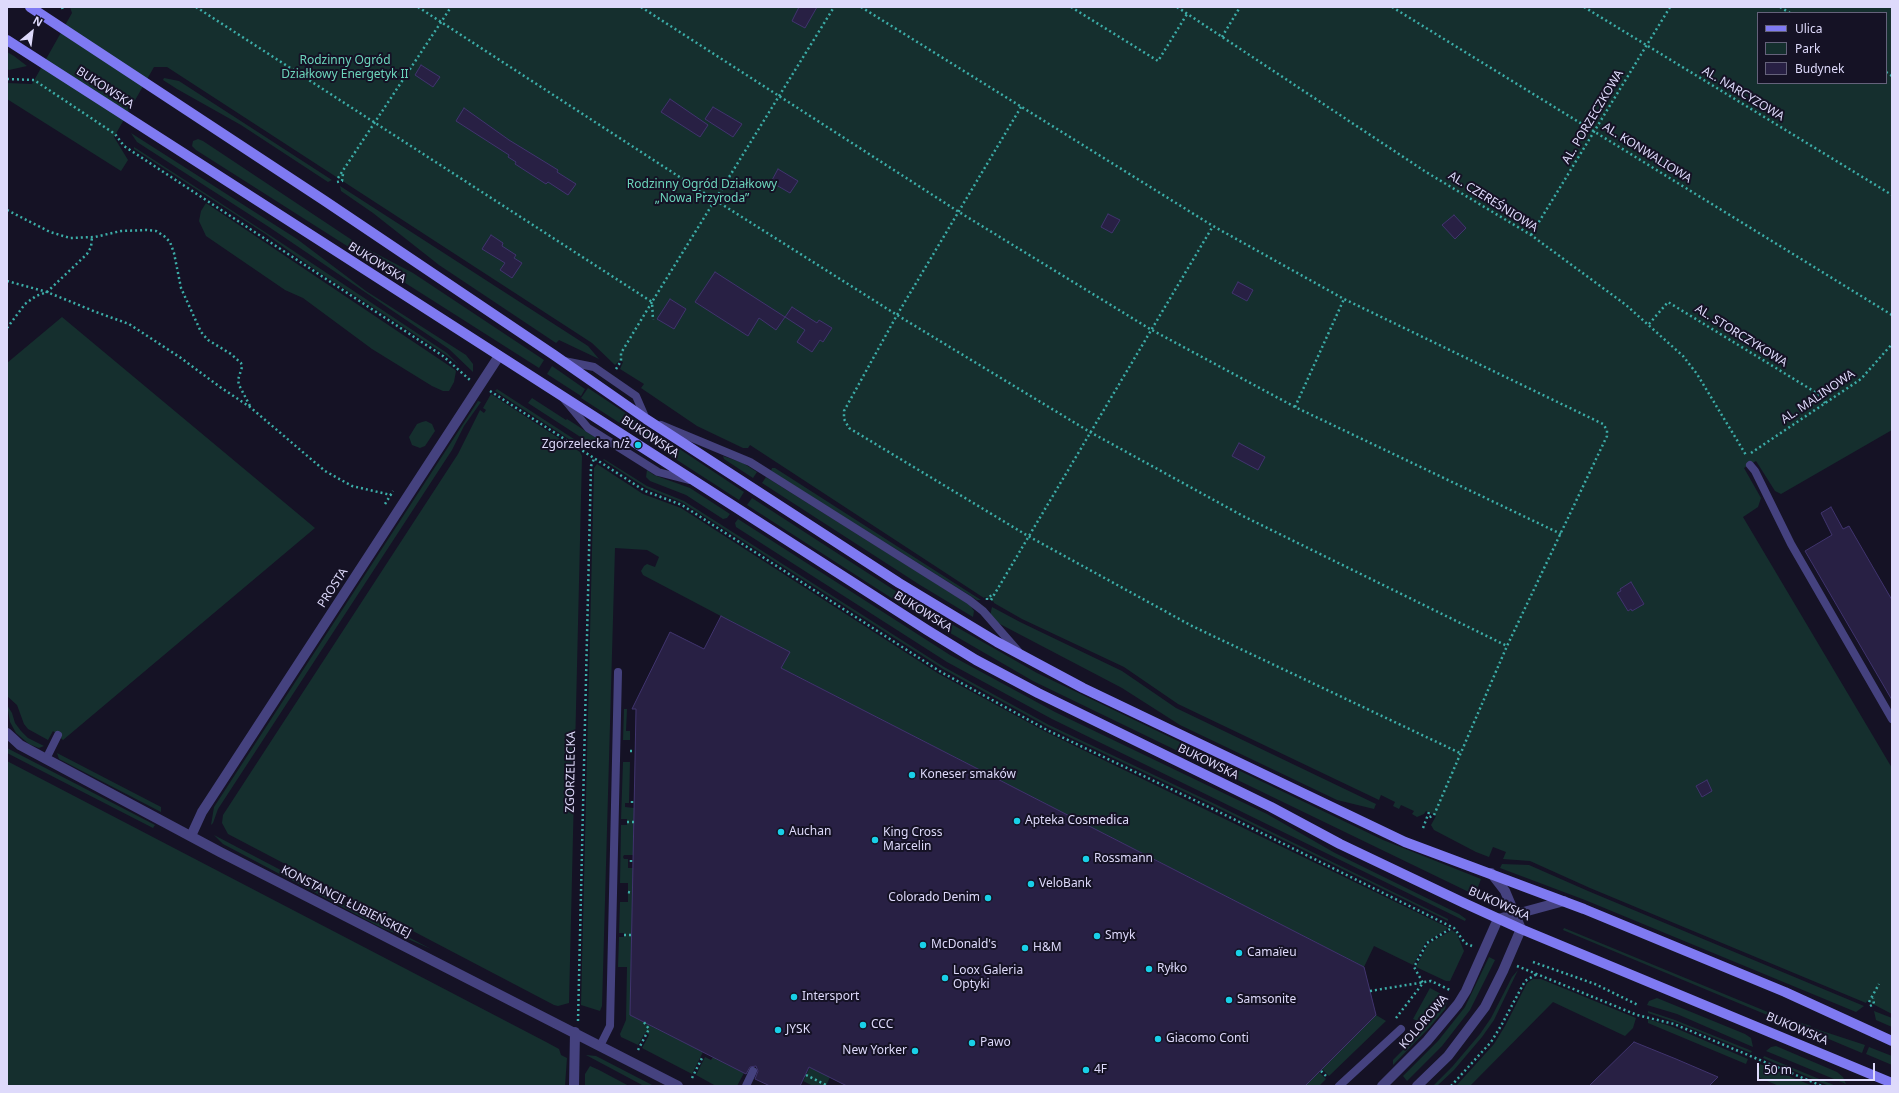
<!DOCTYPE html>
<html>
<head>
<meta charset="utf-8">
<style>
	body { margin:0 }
	#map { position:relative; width:1899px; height:1093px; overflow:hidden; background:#151225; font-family:"Noto Sans",sans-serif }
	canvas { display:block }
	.frame { position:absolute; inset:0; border:8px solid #dedafb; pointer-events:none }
	.legend { position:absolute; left:1757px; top:12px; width:130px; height:72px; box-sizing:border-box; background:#151225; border:1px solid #65627b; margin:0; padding:5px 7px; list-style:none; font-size:12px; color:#dedafb }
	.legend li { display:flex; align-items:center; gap:8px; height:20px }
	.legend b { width:20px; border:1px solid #65627b }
	.north { position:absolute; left:12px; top:12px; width:40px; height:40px; -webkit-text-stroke:3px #151225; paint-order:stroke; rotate:29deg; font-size:11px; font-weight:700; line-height:16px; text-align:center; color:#dedafb }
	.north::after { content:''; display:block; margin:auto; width:14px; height:18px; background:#dedafb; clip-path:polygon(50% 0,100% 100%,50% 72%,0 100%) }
	.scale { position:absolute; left:1757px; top:1063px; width:118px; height:18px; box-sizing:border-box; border:2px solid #dedafb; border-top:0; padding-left:5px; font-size:12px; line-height:14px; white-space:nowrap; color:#dedafb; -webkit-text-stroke:3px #151225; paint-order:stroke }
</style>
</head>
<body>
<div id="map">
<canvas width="1899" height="1093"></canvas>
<div class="frame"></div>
<ul class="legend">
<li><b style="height:5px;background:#7f7af2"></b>Ulica</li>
<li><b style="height:11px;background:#152f2e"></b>Park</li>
<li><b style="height:11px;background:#282044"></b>Budynek</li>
</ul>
<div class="north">N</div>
<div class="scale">50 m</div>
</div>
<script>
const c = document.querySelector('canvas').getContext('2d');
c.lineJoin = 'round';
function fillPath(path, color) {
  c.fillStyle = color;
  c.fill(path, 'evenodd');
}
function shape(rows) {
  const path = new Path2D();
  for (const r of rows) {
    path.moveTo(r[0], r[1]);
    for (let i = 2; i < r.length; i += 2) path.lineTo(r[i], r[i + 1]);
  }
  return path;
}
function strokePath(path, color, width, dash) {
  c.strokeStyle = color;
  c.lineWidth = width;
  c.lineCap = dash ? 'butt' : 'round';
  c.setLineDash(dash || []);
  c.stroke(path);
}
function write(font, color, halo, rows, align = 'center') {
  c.font = font + ' "Noto Sans",sans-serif';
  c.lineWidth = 4;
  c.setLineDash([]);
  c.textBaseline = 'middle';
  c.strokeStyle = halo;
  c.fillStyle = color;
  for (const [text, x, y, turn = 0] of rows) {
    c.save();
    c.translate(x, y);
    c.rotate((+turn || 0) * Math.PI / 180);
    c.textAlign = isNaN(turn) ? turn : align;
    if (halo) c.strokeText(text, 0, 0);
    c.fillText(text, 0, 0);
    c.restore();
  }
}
fillPath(shape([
	[70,7,1892,7,1892,430,1781,494,1775,491,1756,461,1744,468,1761,498,1758,507,1743,517,1892,768,1892,1014,1867,1001,1866,1003,1590,888,1530,861,1503,859,1506,852,1493,847,1489,857,1476,852,1434,830,1431,825,1436,816,1426,811,1424,814,1417,817,1412,814,1414,811,1401,805,1399,809,1393,806,1395,802,1381,795,1379,800,1178,704,1124,667,1022,619,994,603,994,602,985,597,984,598,750,445,748,448,743,448,697,426,641,388,644,384,620,369,623,362,621,361,620,360,615,365,592,343,167,67,154,67,114,137,128,160,121,171,7,99,7,83,32,84,72,13],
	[1758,13,1886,13,1886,83,1758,83],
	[7,52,14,56,27,66,9,70,7,69],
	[164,78,179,81,332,180,328,182,241,125,177,89,163,80],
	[131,133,297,239,366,291,466,355,473,364,473,372,449,349,269,227,137,142],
	[198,139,203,141,358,244,413,273,544,360,539,368,196,150,192,146,193,141],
	[134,147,265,232,447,353,459,365,446,355,314,269,264,233,134,149],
	[340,186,588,346,599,359,559,340,556,343,439,265,373,213,341,191],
	[206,203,454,369,456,371,454,382,449,391,443,391,432,386,372,349,303,298,285,290,206,236,199,221,201,211],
	[62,317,315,528,63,740,53,731,48,740,28,729,24,724,17,705,7,696,7,363],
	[552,366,585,389,581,396,547,374],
	[588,388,744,492,739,500,581,398],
	[497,389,580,443,581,447,495,391],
	[491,394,580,452,582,456,569,1003,558,1006,554,1005,228,834,222,823,223,815,458,454,480,410,484,413,486,410,483,408],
	[532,398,566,420,567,419,609,446,603,450,599,449,528,403],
	[478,401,481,402,464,426,452,450,218,809,213,823,211,825,214,807],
	[422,422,426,421,432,424,435,431,425,446,420,448,412,445,409,437,417,424],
	[723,456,743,463,757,472,753,478,724,459],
	[604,459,647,486,684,501,944,667,1049,725,1215,804,1448,919,1448,921,1214,806,1048,727,943,669,683,503,646,488,603,460],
	[597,464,643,494,681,508,939,674,1046,732,1449,928,1426,942,1413,965,1374,946,1364,967,781,668,789,652,643,575,641,571,644,566,647,564,655,567,659,557,647,550,615,548,602,1006,600,1011,581,1005,594,468],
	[772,468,775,468,981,600,977,600,771,471],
	[647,470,654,475,690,488,730,514,727,518,723,519,686,495,650,481,646,477],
	[766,477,970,605,974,611,973,617,920,585,762,483],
	[752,498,911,601,1037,673,1383,840,1481,879,1475,895,1033,681,907,608,747,505],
	[738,519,950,655,1055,712,1267,814,1335,853,1459,914,1466,919,1465,921,1052,719,947,662,736,527,735,523],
	[992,607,1020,622,1122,671,1176,708,1376,804,1374,809,1337,800,1180,725,1122,688,998,623,990,616],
	[7,705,12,713,15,723,21,731,28,738,44,746,39,748,29,744,16,733,10,722],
	[624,709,627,709,626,731,630,731,630,740,623,740],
	[7,748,155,825,153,828,7,753],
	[57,753,161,807,161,812,59,759],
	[7,761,548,1043,559,1049,561,1055,567,1058,565,1086,7,1086],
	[623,762,630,762,629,803,625,803,625,807,634,808,633,855,624,855,623,857,624,859,628,859,628,868,633,868,630,1015,703,1052,692,1074,642,1048,649,1035,647,1033,645,1033,638,1045,621,1037,620,1034,626,1020,627,967,618,967,619,937,624,937,624,933,619,933,620,902,628,902,628,883,620,883,621,825,627,825,627,819,621,819],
	[214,835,431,949,378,926,223,844],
	[1502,864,1529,865,1588,891,1864,1006,1856,1012,1585,900,1500,868],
	[1564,928,1775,1015,1811,1026,1808,1032,1563,930],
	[1452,930,1457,934,1464,951,1450,981,1446,981,1416,967,1428,944],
	[1489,957,1495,960,1470,1010,1442,1046,1407,1081,1403,1076,1438,1041,1465,1007],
	[1518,970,1494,1020,1482,1037,1454,1070,1437,1086,1433,1086,1452,1067,1480,1034,1491,1018,1512,977],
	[1533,979,1541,979,1636,1018,1633,1028,1625,1036,1553,1002,1470,1086,1456,1086,1494,1044,1505,1026,1527,983],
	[1430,988,1443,995,1420,1022,1413,1019],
	[1657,998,1745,1034,1751,1038,1753,1047,1677,1014,1647,1005,1649,1001],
	[1447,1002,1445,1009,1429,1028,1393,1065,1393,1060,1427,1026],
	[1648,1011,1675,1020,1752,1051,1751,1053,1675,1022,1648,1013],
	[1874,1011,1892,1018,1892,1027,1876,1020],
	[1376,1015,1386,1021,1329,1076,1322,1069],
	[1648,1019,1673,1027,1748,1059,1746,1064,1648,1023],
	[1813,1028,1865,1045,1862,1053,1812,1032],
	[1776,1046,1837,1072,1843,1077,1846,1084,1766,1051,1771,1047],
	[1869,1047,1892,1056,1892,1065,1866,1054],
	[586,1055,596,1056,654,1086,644,1086],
	[1764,1056,1836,1086,1829,1086,1763,1058],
	[705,1057,711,1060,713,1057,744,1073,737,1086,716,1086,696,1075],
	[1760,1064,1813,1086,1779,1086,1760,1078,1758,1073],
	[590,1066,599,1070,629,1086,585,1086,585,1074],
	[810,1067,830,1077,826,1086,813,1086,803,1081],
	[1319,1072,1326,1079,1319,1086,1305,1086]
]), '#152f2e');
const building = shape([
	[799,7,817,7,805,28,792,21,799,7],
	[421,65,440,77,433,87,415,75,421,65],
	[670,99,708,125,700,137,661,112,670,99],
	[713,107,742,124,733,137,705,119,713,107],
	[464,108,509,140,558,170,557,172,576,184,568,195,548,182,546,184,515,164,516,162,508,157,509,155,456,121,464,108],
	[778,169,798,181,790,193,771,182,778,169],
	[1108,214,1120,220,1112,233,1101,227,1108,214],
	[1454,215,1466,228,1455,239,1442,225,1454,215],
	[491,235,503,243,502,246,516,255,514,258,522,263,512,278,500,270,505,263,482,249,491,235],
	[715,272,785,317,776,330,759,318,748,336,695,302,715,272],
	[1238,282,1253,290,1247,301,1232,293,1238,282],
	[670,299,686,309,674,329,657,319,670,299],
	[792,307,817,323,819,320,832,328,823,342,820,340,812,352,797,342,805,330,785,317,792,307],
	[1239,443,1265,457,1258,470,1232,456,1239,443],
	[1831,507,1843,529,1849,526,1892,600,1892,700,1805,551,1832,535,1821,513,1831,507],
	[1631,582,1644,604,1632,611,1631,609,1628,611,1617,593,1621,591,1620,589,1631,582],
	[721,616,790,652,781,668,1364,967,1376,1015,1305,1086,847,1086,809,1067,800,1086,770,1086,755,1079,758,1071,756,1066,750,1067,746,1074,630,1015,636,709,632,709,670,632,704,649,721,616],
	[1707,780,1712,791,1702,797,1696,786,1707,780],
	[1634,1042,1676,1059,1718,1077,1709,1086,1589,1086,1634,1042]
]);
fillPath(building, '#282044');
strokePath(building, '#40346e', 1);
strokePath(shape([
	[62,7,63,10],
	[196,7,652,302,834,7],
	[418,7,715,200,897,315,1090,432,1243,516,1507,646],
	[641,7,959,212,1150,329,1295,407,1561,534],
	[861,7,1213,226,1344,299,1603,424,1607,430,1607,436,1507,646,1434,815,1428,818],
	[1071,7,1158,61,1187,14],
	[1177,7,1426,172,1531,235,1626,305,1683,356,1697,374,1746,455],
	[1392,7,1892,315],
	[1584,7,1892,195],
	[1780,7,1790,13],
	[1222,37,1240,7],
	[1886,72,1892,76],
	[7,79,34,80,115,134,124,146,443,356,470,380],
	[1021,107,897,315,844,411,844,419,849,428,1028,536,1192,626,1460,753],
	[338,178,451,7],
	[337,182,342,181,343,174],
	[7,210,50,232,70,238,95,237,121,231,147,230,156,231,164,236,170,242,174,253,181,288,201,332,208,340,231,354,241,363,242,367,238,380,239,385,250,406],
	[1531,235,1670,7],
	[7,281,47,292,96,312,129,324,181,358,220,387,250,407,325,471,352,486,391,495],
	[1649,324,1668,302,1820,395,1825,403],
	[7,328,25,304,36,296,47,292,87,254,91,247,92,237],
	[616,369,621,361,621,353,652,302,653,320],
	[490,391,645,491,682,505,941,672,1047,730,1213,809,1454,928,1465,943,1472,946],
	[1295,407,1344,299],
	[1751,453,1861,379,1892,344],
	[385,504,393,491],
	[987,600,987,598,994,594],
	[991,600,1213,226],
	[630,751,635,751],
	[632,803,632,799],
	[627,822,634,822],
	[1423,828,1429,812],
	[631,860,631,864],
	[628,892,632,893],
	[624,935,632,935],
	[1533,962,1595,984,1638,1005],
	[1517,966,1637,1015,1674,1024,1822,1086],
	[1370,991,1431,981,1450,990],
	[1869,1002,1879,984],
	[1870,1006,1874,1004,1873,998],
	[1396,1018,1423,983,1414,967,1427,943,1450,929],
	[578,1021,591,466,594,459],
	[638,1050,649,1029,643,1021],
	[1321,1071,1328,1078],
	[806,1075,826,1085],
	[692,1078,703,1056],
	[1451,1086,1491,1042,1502,1024,1525,981,1537,974]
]), '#3cada8', 2.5, [2, 3]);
strokePath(shape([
	[564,361,594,367,636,396,646,419],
	[564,399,588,428,658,472,689,480],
	[661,425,750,462,969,600,983,611,1018,651],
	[1750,465,1755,471,1791,544,1892,719],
	[46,759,58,735],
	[600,1046,610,1026,618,672],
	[746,1086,753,1071],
	[1339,1086,1401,1029]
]), '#45427f', 8);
strokePath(shape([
	[7,733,20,745,220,852,678,1086],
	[191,836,202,812,499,356],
	[574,1086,575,1032],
	[1382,1086,1427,1041,1458,1004,1466,991,1498,919,1564,901],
	[1417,1086,1448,1056,1485,1007,1503,971,1521,929,1505,891,1491,873]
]), '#45427f', 10);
strokePath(shape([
	[30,7,325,201,554,355,646,419,899,583,997,642,1083,688,1405,842,1584,909,1785,992,1892,1041],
	[7,40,927,630,976,660,1038,693,1271,807,1340,844,1464,903,1521,929,1892,1083]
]), '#7f7af2', 10);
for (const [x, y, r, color] of [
	[638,445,4,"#19d0e8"],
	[912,775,4,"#19d0e8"],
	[1017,821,4,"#19d0e8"],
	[781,832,4,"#19d0e8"],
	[875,840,4,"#19d0e8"],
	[1086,859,4,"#19d0e8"],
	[1031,884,4,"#19d0e8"],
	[988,898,4,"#19d0e8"],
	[1097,936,4,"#19d0e8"],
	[923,945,4,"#19d0e8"],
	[1025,948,4,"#19d0e8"],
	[1239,953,4,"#19d0e8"],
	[1149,969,4,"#19d0e8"],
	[945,978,4,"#19d0e8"],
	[794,997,4,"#19d0e8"],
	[1229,1000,4,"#19d0e8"],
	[863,1025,4,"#19d0e8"],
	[778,1030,4,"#19d0e8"],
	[1158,1039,4,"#19d0e8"],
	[972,1043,4,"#19d0e8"],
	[915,1051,4,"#19d0e8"],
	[1086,1070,4,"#19d0e8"]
]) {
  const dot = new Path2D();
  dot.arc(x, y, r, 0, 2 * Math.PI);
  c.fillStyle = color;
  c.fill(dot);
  strokePath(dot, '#151225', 1.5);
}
write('12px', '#6cd5bc', '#151225', [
	["Rodzinny Ogród",345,61],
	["Działkowy Energetyk II",345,75],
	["Rodzinny Ogród Działkowy",702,185],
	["„Nowa Przyroda”",702,199]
]);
write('12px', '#dedafb', '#151225', [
	["BUKOWSKA",105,88,33],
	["AL. NARCYZOWA",1743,94,31],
	["AL. PORZECZKOWA",1593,117,-59],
	["AL. KONWALIOWA",1647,153,32],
	["AL. CZEREŚNIOWA",1493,202,32],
	["BUKOWSKA",377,263,32],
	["AL. STORCZYKOWA",1741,336,32],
	["AL. MALINOWA",1818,397,-34],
	["BUKOWSKA",650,437,33],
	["PROSTA",333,588,-57],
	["BUKOWSKA",923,612,32],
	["BUKOWSKA",1208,762,26],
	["ZGORZELECKA",571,772,-89],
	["KONSTANCJI ŁUBIEŃSKIEJ",346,902,27],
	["BUKOWSKA",1499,904,24],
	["KOLOROWA",1424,1022,-49],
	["BUKOWSKA",1797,1029,23]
]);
write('12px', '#dedafb', '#151225', [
	["Zgorzelecka n/ż",630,445,"right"],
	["Koneser smaków",920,775],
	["Apteka Cosmedica",1025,821],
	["Auchan",789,832],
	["King Cross",883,833],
	["Marcelin",883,847],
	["Rossmann",1094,859],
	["VeloBank",1039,884],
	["Colorado Denim",980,898,"right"],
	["Smyk",1105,936],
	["McDonald's",931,945],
	["H&M",1033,948],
	["Camaïeu",1247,953],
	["Ryłko",1157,969],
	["Loox Galeria",953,971],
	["Optyki",953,985],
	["Intersport",802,997],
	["Samsonite",1237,1000],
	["CCC",871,1025],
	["JYSK",786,1030],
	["Giacomo Conti",1166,1039],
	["Pawo",980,1043],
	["New Yorker",907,1051,"right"],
	["4F",1094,1070]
], 'left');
</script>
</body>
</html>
